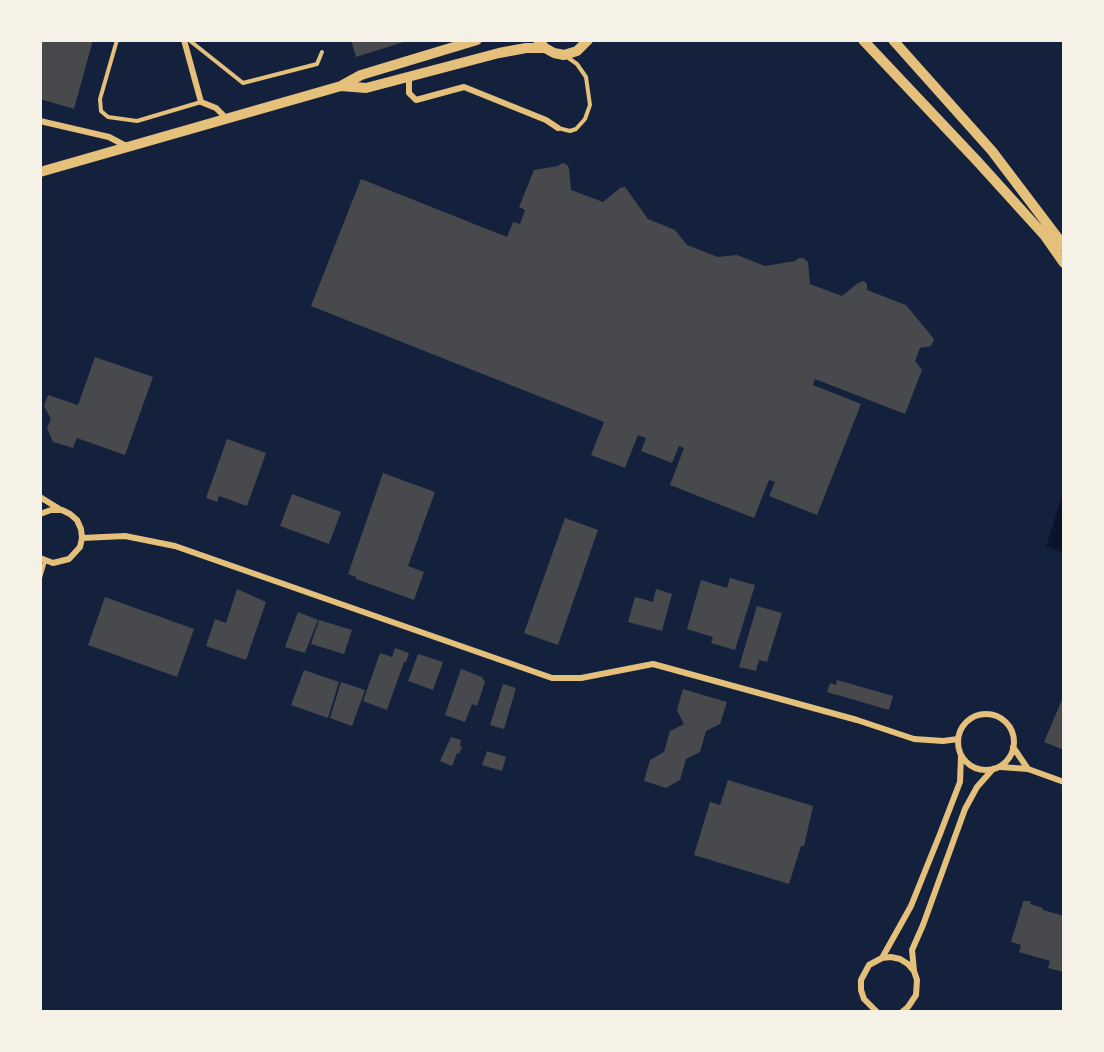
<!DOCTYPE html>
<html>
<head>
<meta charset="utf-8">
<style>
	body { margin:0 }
	#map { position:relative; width:1104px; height:1052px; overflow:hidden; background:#14213d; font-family:Figtree,sans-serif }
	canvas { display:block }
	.frame { position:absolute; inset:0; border:42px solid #f6f1e7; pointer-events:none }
</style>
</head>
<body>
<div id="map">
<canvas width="1104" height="1052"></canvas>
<div class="frame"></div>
</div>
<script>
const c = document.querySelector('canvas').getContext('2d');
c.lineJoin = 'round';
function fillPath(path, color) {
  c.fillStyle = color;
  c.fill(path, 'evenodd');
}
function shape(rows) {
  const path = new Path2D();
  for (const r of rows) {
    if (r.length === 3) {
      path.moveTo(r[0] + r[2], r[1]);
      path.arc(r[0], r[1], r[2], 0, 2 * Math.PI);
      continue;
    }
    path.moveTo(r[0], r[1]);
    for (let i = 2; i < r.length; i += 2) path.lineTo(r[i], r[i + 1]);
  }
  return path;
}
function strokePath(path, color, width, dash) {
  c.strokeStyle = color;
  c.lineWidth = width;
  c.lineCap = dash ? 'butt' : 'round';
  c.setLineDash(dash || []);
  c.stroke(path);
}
fillPath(shape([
	[1063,494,1064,552,1063,553,1046,546]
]), '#0b132b');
fillPath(shape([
	[41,40,93,40,74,109,40,99],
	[351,40,407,40,407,41,356,57],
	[562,163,566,164,569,168,571,190,603,202,620,188,625,187,648,219,675,230,687,245,718,257,737,255,765,266,795,261,799,258,803,258,808,262,810,284,842,296,858,283,864,281,867,284,867,290,906,305,934,339,931,346,920,348,915,361,922,370,905,414,815,379,813,385,861,404,817,515,769,496,775,482,769,480,754,518,670,485,684,448,679,446,672,463,641,451,646,438,638,435,625,468,591,455,604,422,311,306,361,179,507,237,513,222,520,224,525,210,519,207,534,170,558,166],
	[95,357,153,377,125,455,77,438,73,448,53,442,47,428,51,419,44,406,48,395,78,405],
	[227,439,266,453,247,506,219,496,217,502,206,498],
	[383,473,435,492,408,566,424,572,414,600,356,579,356,577,348,574],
	[292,494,341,512,329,544,280,526],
	[565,518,598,530,558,645,524,633],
	[730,578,755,585,735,650,711,643,713,637,687,629,701,580,727,588],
	[237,589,266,602,246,660,206,646,215,619,226,623],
	[656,589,672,594,662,631,628,622,635,597,653,602],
	[105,597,194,629,177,677,88,645],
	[757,606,782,613,767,662,759,660,756,671,739,667],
	[298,612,318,620,305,653,285,647],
	[319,620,352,630,344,654,311,644],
	[395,648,409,653,406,662,404,662,387,710,363,701,380,653,392,657],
	[418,654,443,662,433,690,408,681],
	[461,669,482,677,485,682,477,706,472,704,465,722,445,715],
	[304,670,339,682,328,718,291,705],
	[837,680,893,696,889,710,827,692,830,683,836,685],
	[341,682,365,690,352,726,330,718],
	[503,684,516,688,504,729,490,725],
	[683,689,727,702,720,724,706,731,700,752,686,759,680,780,666,788,644,781,650,760,664,752,670,731,684,724,677,710],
	[1064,695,1064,750,1044,742],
	[451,737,461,740,460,746,462,747,459,754,457,753,452,766,440,761],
	[487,751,506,757,502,771,482,765],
	[728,780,813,806,804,846,801,846,789,884,694,855,710,802,720,805],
	[1024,901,1031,901,1030,904,1043,908,1043,910,1064,916,1064,972,1048,968,1050,961,1019,952,1021,945,1011,942,1023,902]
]), '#48494c');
strokePath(shape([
	[117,40,100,99,101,111,108,117,137,121,201,102],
	[189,40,243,83,317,64,322,52],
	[558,128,570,131,576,129,585,119,590,105,586,77,577,64,567,57],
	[40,578,45,561]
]), '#e5c07b', 4);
strokePath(shape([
	[184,40,201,102,216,108,226,118],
	[409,77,409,93,416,100,464,87,546,120,558,128],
	[40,121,109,137,126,146],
	[40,497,61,510],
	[40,514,51,510,62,510,70,514,77,520,81,529,82,538,80,547,69,559,53,563,40,558],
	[82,538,125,536,175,546,552,678,581,678,653,664,857,720,914,739,943,741,958,739],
	[986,742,28],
	[1013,747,1028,769],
	[1001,767,1028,769,1064,782],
	[882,958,911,906,940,834,960,782,961,756],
	[914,971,912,950,923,925,965,809,977,787,993,769],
	[877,1012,864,999,861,990,861,980,869,965,882,958,891,957,900,959,908,964,914,971,917,980,916,995,908,1007,902,1012]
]), '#e5c07b', 6);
strokePath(shape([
	[538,40,545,48,554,53,564,55,577,51,588,40],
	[863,40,978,162,1045,236,1064,263],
	[893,40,992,151,1064,246],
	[341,86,366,88,499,53,526,48,545,48],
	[40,172,341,86,361,75,477,40]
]), '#e5c07b', 10);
</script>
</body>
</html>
